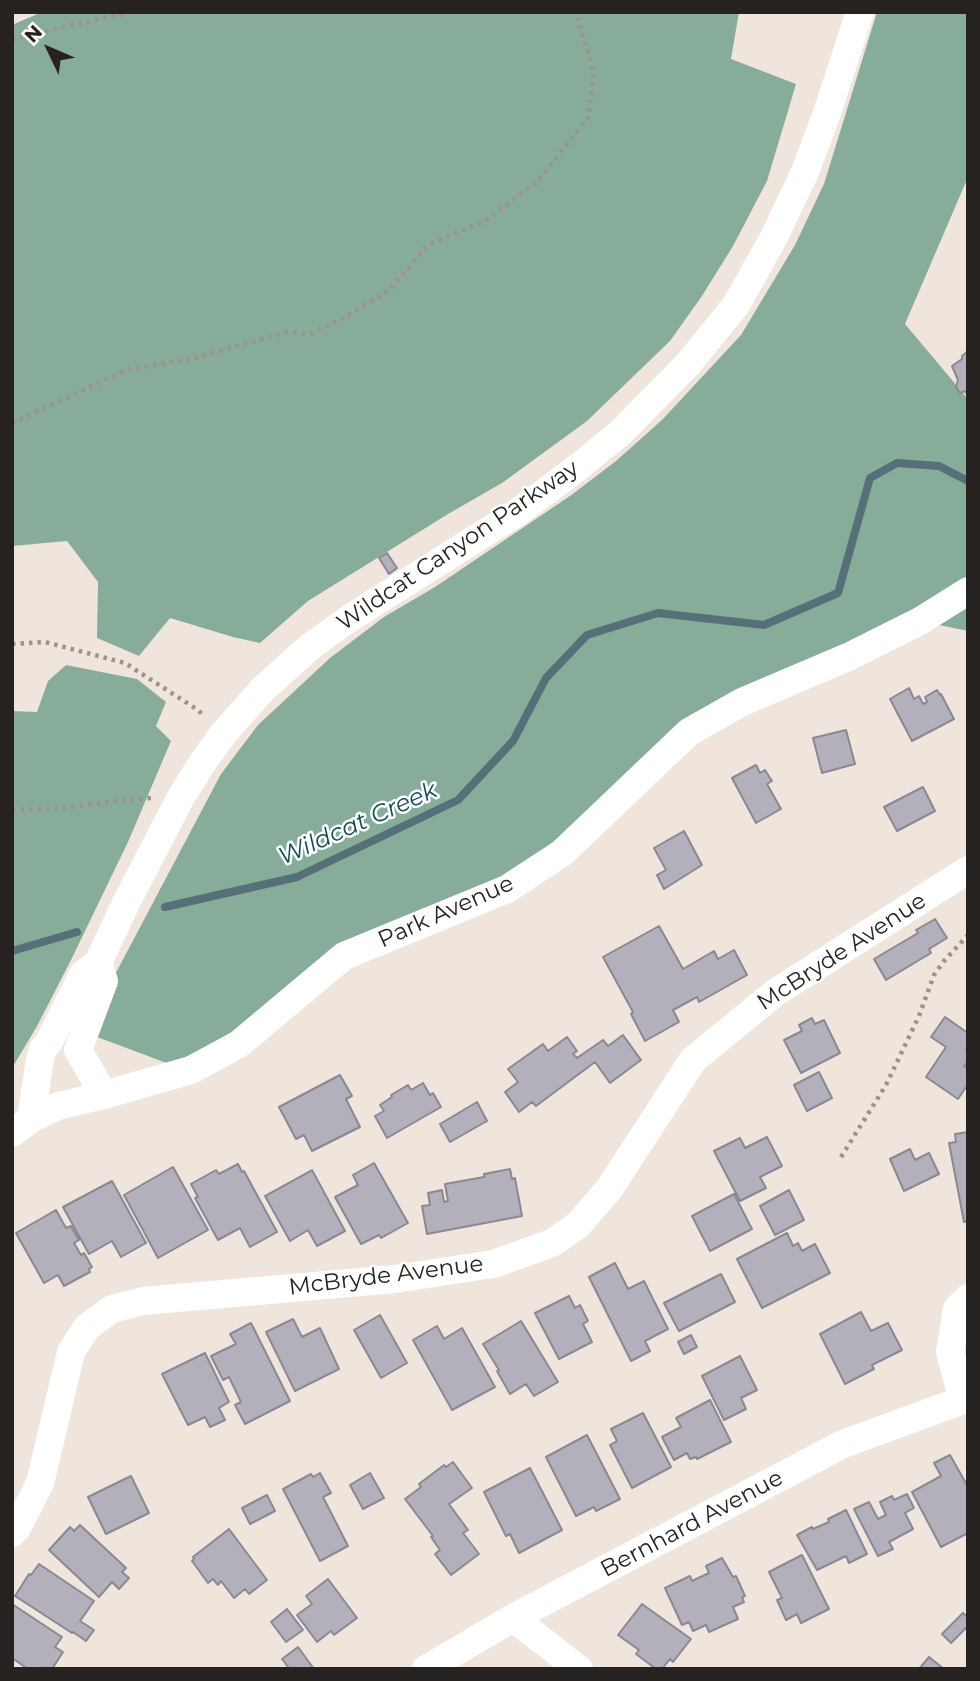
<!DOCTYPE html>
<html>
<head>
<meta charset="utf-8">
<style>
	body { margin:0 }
	#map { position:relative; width:980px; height:1681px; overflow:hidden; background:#f0e5dc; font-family:Montserrat,sans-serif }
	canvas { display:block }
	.frame { position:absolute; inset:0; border:14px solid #26221f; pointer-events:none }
	.north { position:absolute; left:14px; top:14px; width:70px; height:70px; -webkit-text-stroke:5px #fff; paint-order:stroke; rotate:314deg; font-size:19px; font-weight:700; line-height:28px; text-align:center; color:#26221f }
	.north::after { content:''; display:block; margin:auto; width:24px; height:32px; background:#26221f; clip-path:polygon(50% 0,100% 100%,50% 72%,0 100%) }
</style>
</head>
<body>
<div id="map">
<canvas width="980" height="1681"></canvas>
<div class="frame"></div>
<div class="north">N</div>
</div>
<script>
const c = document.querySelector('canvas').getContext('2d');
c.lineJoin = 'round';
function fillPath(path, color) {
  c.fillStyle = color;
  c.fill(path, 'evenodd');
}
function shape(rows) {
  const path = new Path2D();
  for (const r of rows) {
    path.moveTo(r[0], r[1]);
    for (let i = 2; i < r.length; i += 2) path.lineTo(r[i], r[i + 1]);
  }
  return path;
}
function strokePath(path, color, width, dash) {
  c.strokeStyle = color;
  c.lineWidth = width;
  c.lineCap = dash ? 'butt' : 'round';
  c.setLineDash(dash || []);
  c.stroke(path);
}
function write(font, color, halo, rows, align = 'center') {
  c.font = font + ' Montserrat,sans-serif';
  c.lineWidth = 5;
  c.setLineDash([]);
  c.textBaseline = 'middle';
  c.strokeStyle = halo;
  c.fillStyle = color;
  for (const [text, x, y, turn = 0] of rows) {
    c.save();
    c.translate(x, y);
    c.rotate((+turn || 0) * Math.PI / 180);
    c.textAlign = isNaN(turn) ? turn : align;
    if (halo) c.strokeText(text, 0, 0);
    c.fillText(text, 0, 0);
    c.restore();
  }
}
fillPath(shape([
	[42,12,739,12,731,59,796,84,767,181,733,246,702,296,670,341,587,421,502,483,448,514,308,601,260,643,233,637,170,618,139,656,97,638,98,582,67,541,12,546,12,25],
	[877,12,968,12,968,177,905,324,968,399,968,631,920,621,748,709,695,742,571,860,350,968,196,1074,97,1037,110,984,221,774,258,725,330,658,384,617,435,587,570,496,616,461,662,420,741,335,795,245,824,184],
	[66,665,137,679,166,702,156,726,171,741,128,842,71,960,36,1028,12,1068,12,711,37,712,48,681]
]), '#87ac99');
strokePath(shape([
	[165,907,297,877,458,800,513,741,546,678,587,635,658,613,764,625,838,593,870,478,897,463,939,466,968,481],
	[12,951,77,932]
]), '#566f79', 8);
const building = shape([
	[968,351,968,396,965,391,960,393,956,387,958,380,952,366,962,359,962,356,968,351],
	[387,553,397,568,389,574,379,558,387,553],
	[909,688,914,699,919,696,923,704,927,702,925,697,937,690,940,695,941,694,954,719,912,741,890,699,909,688],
	[846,730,855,764,822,773,813,738,846,730],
	[756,765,760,773,765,770,772,781,767,784,781,809,756,823,732,778,756,765],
	[923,787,935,811,897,831,884,807,923,787],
	[684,831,702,865,664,889,657,875,666,870,654,848,684,831],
	[935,919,947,938,929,949,931,953,886,980,874,959,918,933,916,930,935,919],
	[659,926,683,969,714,951,718,959,734,950,747,975,699,1002,697,997,673,1010,679,1022,645,1041,631,1014,633,1012,603,957,659,926],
	[945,1017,968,1033,968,1048,966,1051,968,1052,968,1061,964,1066,968,1068,968,1084,958,1099,926,1077,946,1047,931,1037,945,1017],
	[812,1018,815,1024,824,1020,840,1053,801,1073,784,1040,802,1031,799,1025,812,1018],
	[623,1035,641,1060,610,1083,595,1062,536,1106,532,1102,519,1112,505,1092,518,1082,508,1069,543,1044,548,1051,567,1037,577,1051,573,1054,577,1058,603,1040,608,1046,623,1035],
	[819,1072,832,1098,807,1111,794,1085,819,1072],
	[340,1075,352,1096,346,1099,360,1127,312,1151,304,1135,296,1139,279,1107,340,1075],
	[423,1083,430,1095,433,1093,441,1107,387,1138,375,1116,384,1111,380,1105,392,1097,391,1095,408,1085,411,1090,423,1083],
	[477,1102,487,1121,450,1142,440,1124,477,1102],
	[968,1132,968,1221,964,1222,949,1143,956,1142,955,1134,968,1132],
	[767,1137,782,1166,760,1177,766,1188,740,1201,714,1151,740,1138,745,1148,767,1137],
	[910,1149,915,1160,929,1153,939,1174,904,1191,890,1159,910,1149],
	[374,1163,408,1223,381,1238,379,1235,361,1244,335,1197,358,1185,353,1175,374,1163],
	[238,1164,242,1172,244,1171,277,1232,250,1247,240,1228,218,1240,195,1198,198,1197,191,1184,216,1170,219,1174,238,1164],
	[173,1167,208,1230,158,1258,124,1195,173,1167],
	[510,1169,512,1179,515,1178,522,1216,427,1234,422,1206,430,1205,428,1193,442,1190,444,1202,448,1201,445,1184,484,1177,484,1174,510,1169],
	[312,1170,345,1231,317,1246,308,1230,290,1241,265,1196,312,1170],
	[112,1181,146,1243,121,1257,112,1241,89,1254,63,1207,112,1181],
	[789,1190,804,1220,775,1235,760,1206,789,1190],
	[734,1194,752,1229,710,1251,692,1216,734,1194],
	[56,1210,66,1228,71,1226,79,1240,74,1243,81,1255,84,1253,92,1267,89,1269,90,1272,64,1286,58,1275,44,1283,16,1233,56,1210],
	[787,1233,793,1246,798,1243,802,1251,815,1244,830,1273,762,1308,737,1259,787,1233],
	[615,1263,628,1289,644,1281,668,1329,645,1341,650,1351,631,1361,589,1277,615,1263],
	[721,1274,735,1302,679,1331,664,1303,721,1274],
	[569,1296,575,1308,580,1305,588,1321,583,1324,592,1342,559,1359,535,1313,569,1296],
	[861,1312,871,1331,888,1323,902,1350,872,1365,874,1369,845,1384,820,1334,861,1312],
	[380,1315,407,1363,381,1378,354,1330,380,1315],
	[293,1319,302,1337,320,1328,339,1369,295,1391,266,1332,293,1319],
	[521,1321,558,1382,534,1396,526,1384,510,1394,497,1371,499,1370,483,1344,521,1321],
	[251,1323,290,1401,245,1424,235,1405,241,1402,229,1377,223,1380,211,1356,236,1344,230,1334,251,1323],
	[437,1326,444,1339,462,1328,495,1387,452,1410,413,1340,437,1326],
	[691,1335,697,1347,684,1354,678,1342,691,1335],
	[205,1353,229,1402,219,1408,225,1420,210,1427,205,1417,188,1425,162,1374,205,1353],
	[740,1356,757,1390,741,1398,746,1409,724,1420,702,1376,740,1356],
	[710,1400,731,1442,697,1459,696,1457,690,1459,687,1453,674,1460,662,1437,681,1427,676,1418,710,1400],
	[643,1413,671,1467,632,1488,610,1445,617,1441,611,1429,643,1413],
	[587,1435,620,1499,596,1511,594,1507,576,1516,546,1457,587,1435],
	[950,1455,968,1487,968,1533,941,1547,912,1492,941,1476,934,1463,950,1455],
	[453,1462,472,1488,449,1504,468,1530,463,1533,479,1554,451,1575,435,1554,440,1550,431,1537,433,1536,405,1499,421,1487,419,1484,444,1465,446,1467,453,1462],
	[530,1468,562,1530,519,1553,510,1534,506,1536,484,1492,530,1468],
	[320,1473,331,1493,323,1497,348,1546,320,1561,283,1489,311,1474,313,1477,320,1473],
	[370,1473,384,1498,363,1509,350,1485,370,1473],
	[131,1476,149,1513,106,1534,88,1497,131,1476],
	[907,1494,914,1508,905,1513,913,1529,889,1542,893,1549,878,1556,854,1509,869,1502,878,1519,886,1515,880,1502,892,1496,894,1500,907,1494],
	[267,1495,275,1511,250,1524,242,1508,267,1495],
	[846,1510,867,1554,849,1563,846,1556,817,1570,797,1535,812,1527,813,1529,829,1522,828,1519,846,1510],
	[80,1525,126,1568,122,1572,129,1578,119,1589,112,1582,99,1597,49,1550,70,1527,74,1531,80,1525],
	[229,1529,267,1580,249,1594,245,1589,234,1598,221,1581,218,1585,213,1579,208,1583,192,1561,194,1559,193,1557,229,1529],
	[802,1555,829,1609,801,1623,797,1614,786,1620,777,1600,782,1598,769,1572,802,1555],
	[722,1558,733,1577,736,1576,745,1596,742,1597,744,1602,733,1607,738,1619,709,1632,706,1625,693,1631,689,1622,682,1625,665,1588,690,1576,692,1581,709,1573,706,1566,722,1558],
	[39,1564,94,1601,80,1621,94,1630,86,1641,73,1632,72,1633,15,1596,29,1574,31,1575,39,1564],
	[328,1579,357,1618,334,1635,331,1631,317,1642,297,1615,312,1604,306,1596,328,1579],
	[12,1604,62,1637,55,1647,63,1652,52,1669,45,1669,42,1667,41,1669,28,1669,12,1658,12,1604],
	[642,1604,691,1639,673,1662,670,1659,662,1669,656,1669,636,1654,639,1650,618,1635,642,1604],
	[287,1609,303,1630,286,1642,271,1622,287,1609],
	[963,1613,968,1617,968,1626,951,1643,942,1634,963,1613],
	[298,1647,314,1669,285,1669,288,1667,282,1659,298,1647],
	[929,1657,944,1669,919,1669,929,1657]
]);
fillPath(building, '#b3b0bc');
strokePath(building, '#8a8893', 2);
strokePath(shape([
	[12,39,131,12],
	[12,423,129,369,191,359,287,332,309,334,340,320,388,291,429,244,485,221,537,182,588,118,594,74,578,19,574,12],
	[12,644,45,642,125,663,198,710,204,716],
	[12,810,49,809,126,800,152,798],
	[841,1157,886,1085,919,1016,934,975,944,961,968,935]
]), '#9b938c', 4.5, [3.5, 5]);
strokePath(shape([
	[98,963,104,981,78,1050,104,1095],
	[31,1119,40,1059,43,1049,50,1040,83,974,98,963,126,903,181,797,203,762,223,734,263,689,311,646,350,618,518,512,572,472,620,433,688,364,736,305,773,239,805,172,827,113,860,12],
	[12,1133,31,1119,58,1106,104,1095,191,1070,239,1044,344,956,507,889,562,853,689,732,742,702,848,657,920,621,968,591],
	[963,1400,950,1352,957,1309,968,1298],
	[12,1533,17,1528,40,1483,71,1352,87,1327,112,1309,143,1301,395,1279,493,1264,552,1243,578,1225,609,1189,693,1060,776,992,968,870],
	[513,1618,579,1669],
	[426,1669,513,1618,843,1444,963,1400,968,1400]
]), '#fff', 28);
write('23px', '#26221f', '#fff', [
	["Wildcat Canyon Parkway",458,546,-34],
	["Park Avenue",446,912,-24],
	["McBryde Avenue",842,952,-33],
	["McBryde Avenue",386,1276,-7],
	["Bernhard Avenue",692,1524,-28]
]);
write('italic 24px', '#144a5c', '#fff', [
	["Wildcat Creek",358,824,-24]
]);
</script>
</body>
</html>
